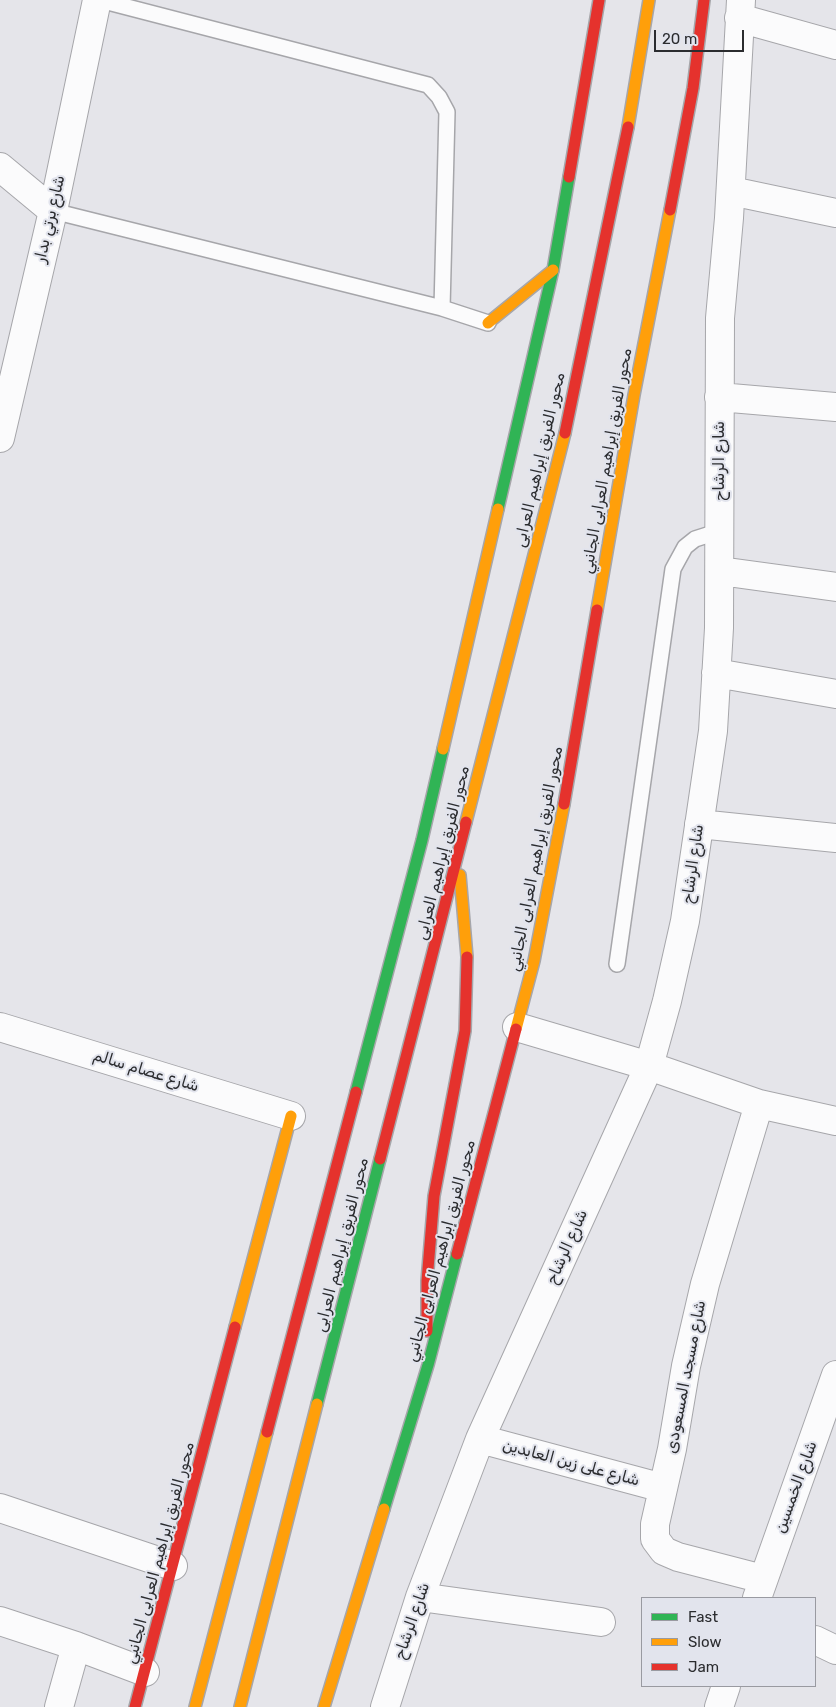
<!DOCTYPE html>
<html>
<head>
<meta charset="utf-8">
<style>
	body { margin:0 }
	#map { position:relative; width:836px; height:1707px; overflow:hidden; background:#e5e5ea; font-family:Rubik,sans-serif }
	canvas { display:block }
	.legend { position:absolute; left:641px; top:1597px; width:175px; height:90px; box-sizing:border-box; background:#e2e4ed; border:1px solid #999aa1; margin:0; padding:6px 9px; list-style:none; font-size:15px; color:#2b2c2f }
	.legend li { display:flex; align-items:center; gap:10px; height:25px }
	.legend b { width:25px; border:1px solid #999aa1 }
	.scale { position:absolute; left:654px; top:30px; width:90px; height:22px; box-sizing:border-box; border:2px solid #2b2c2f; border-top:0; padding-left:6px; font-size:15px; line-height:18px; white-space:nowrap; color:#2b2c2f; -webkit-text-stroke:4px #e2e4ed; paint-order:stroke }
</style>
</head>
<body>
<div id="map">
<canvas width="836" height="1707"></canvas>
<ul class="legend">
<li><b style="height:6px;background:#30b455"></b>Fast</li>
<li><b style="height:6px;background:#ff9f0a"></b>Slow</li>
<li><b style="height:6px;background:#e5322d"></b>Jam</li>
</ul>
<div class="scale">20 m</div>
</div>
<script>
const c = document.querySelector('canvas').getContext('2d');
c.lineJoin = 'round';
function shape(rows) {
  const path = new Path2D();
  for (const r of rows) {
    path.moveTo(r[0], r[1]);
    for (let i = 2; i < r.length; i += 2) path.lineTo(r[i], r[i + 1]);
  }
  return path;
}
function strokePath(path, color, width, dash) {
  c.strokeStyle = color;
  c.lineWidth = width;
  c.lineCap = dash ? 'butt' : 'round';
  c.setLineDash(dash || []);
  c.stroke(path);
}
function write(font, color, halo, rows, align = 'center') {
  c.font = font + ' Rubik,"Noto Sans Arabic",sans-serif';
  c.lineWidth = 4;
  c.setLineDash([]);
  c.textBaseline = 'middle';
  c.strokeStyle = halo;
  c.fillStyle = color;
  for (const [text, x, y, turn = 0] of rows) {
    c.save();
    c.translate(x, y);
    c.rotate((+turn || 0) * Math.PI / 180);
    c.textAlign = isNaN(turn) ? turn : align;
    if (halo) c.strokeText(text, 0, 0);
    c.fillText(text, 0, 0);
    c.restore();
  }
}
const lane = shape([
	[100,0,428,85,439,97,447,112,442,308],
	[53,211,442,308,488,323],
	[617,964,673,569,685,547,695,539,720,531]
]);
const street = shape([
	[739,18,836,45],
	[0,167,53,211],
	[731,191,836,213],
	[719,397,836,407],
	[0,438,53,211,97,0],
	[720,571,836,587],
	[716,673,836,694],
	[699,824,836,838],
	[0,1027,291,1116],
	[517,1027,649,1066,759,1104,836,1121],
	[759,1104,705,1284,686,1366,672,1449,655,1524,655,1539,664,1551,678,1557,763,1579],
	[480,1439,663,1488],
	[0,1508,173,1566],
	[420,1597,601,1622],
	[757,1598,836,1375],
	[0,1621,76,1646,145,1672],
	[815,1640,836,1650],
	[59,1707,76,1646],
	[385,1707,420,1597,480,1439,649,1066,667,1001,685,921,713,731,719,628,720,318,729,218,741,0],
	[719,1707,726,1686]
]);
const fast = shape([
	[498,509,553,270,569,177],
	[356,1092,422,840,443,749],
	[317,1404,380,1159],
	[384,1509,428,1365,457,1254]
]);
const slow = shape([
	[628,127,649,0],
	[488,323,553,270],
	[597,610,634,395,670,210],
	[443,749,498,509],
	[466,822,565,433],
	[460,875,467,957],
	[516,1029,534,961,564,804],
	[235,1327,291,1116],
	[195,1707,267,1432],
	[240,1707,317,1404],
	[324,1707,384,1509]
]);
const jam = shape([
	[569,177,599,0],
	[670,210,693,88,704,0],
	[565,433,628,127],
	[564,804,597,610],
	[380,1159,466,822],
	[457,1254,516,1029],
	[427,1331,427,1281,434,1196,465,1031,467,957],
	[267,1432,356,1092],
	[135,1707,235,1327]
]);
strokePath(lane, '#a6a6aa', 18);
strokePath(street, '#a6a6aa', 30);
strokePath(fast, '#a6a6aa', 14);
strokePath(slow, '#a6a6aa', 14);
strokePath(jam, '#a6a6aa', 14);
strokePath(lane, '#fbfbfc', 15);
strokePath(street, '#fbfbfc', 28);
strokePath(fast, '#30b455', 11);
strokePath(slow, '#ff9f0a', 11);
strokePath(jam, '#e5322d', 11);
write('16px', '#2b2c2f', '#e2e4ed', [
	["شارع برتي بدار",50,219,-77],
	["محور الفريق إبراهيم العرابى",540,460,-77],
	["محور الفريق إبراهيم العرابى الجانبي",607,461,-80],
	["شارع الرشاح",719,461,-90],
	["محور الفريق إبراهيم العرابى",443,853,-76],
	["محور الفريق إبراهيم العرابى الجانبي",536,859,-79],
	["شارع الرشاح",693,864,-82],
	["شارع عصام سالم",146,1071,17],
	["محور الفريق إبراهيم العرابى",342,1245,-76],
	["شارع الرشاح",567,1247,-66],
	["محور الفريق إبراهيم العرابى الجانبي",441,1251,-75],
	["شارع مسجد المسعودى",686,1377,-79],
	["شارع على زين العابدين",571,1463,15],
	["شارع الخمسين",796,1487,-70],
	["محور الفريق إبراهيم العرابى الجانبي",160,1553,-75],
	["شارع الرشاح",412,1621,-71]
]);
</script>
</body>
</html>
